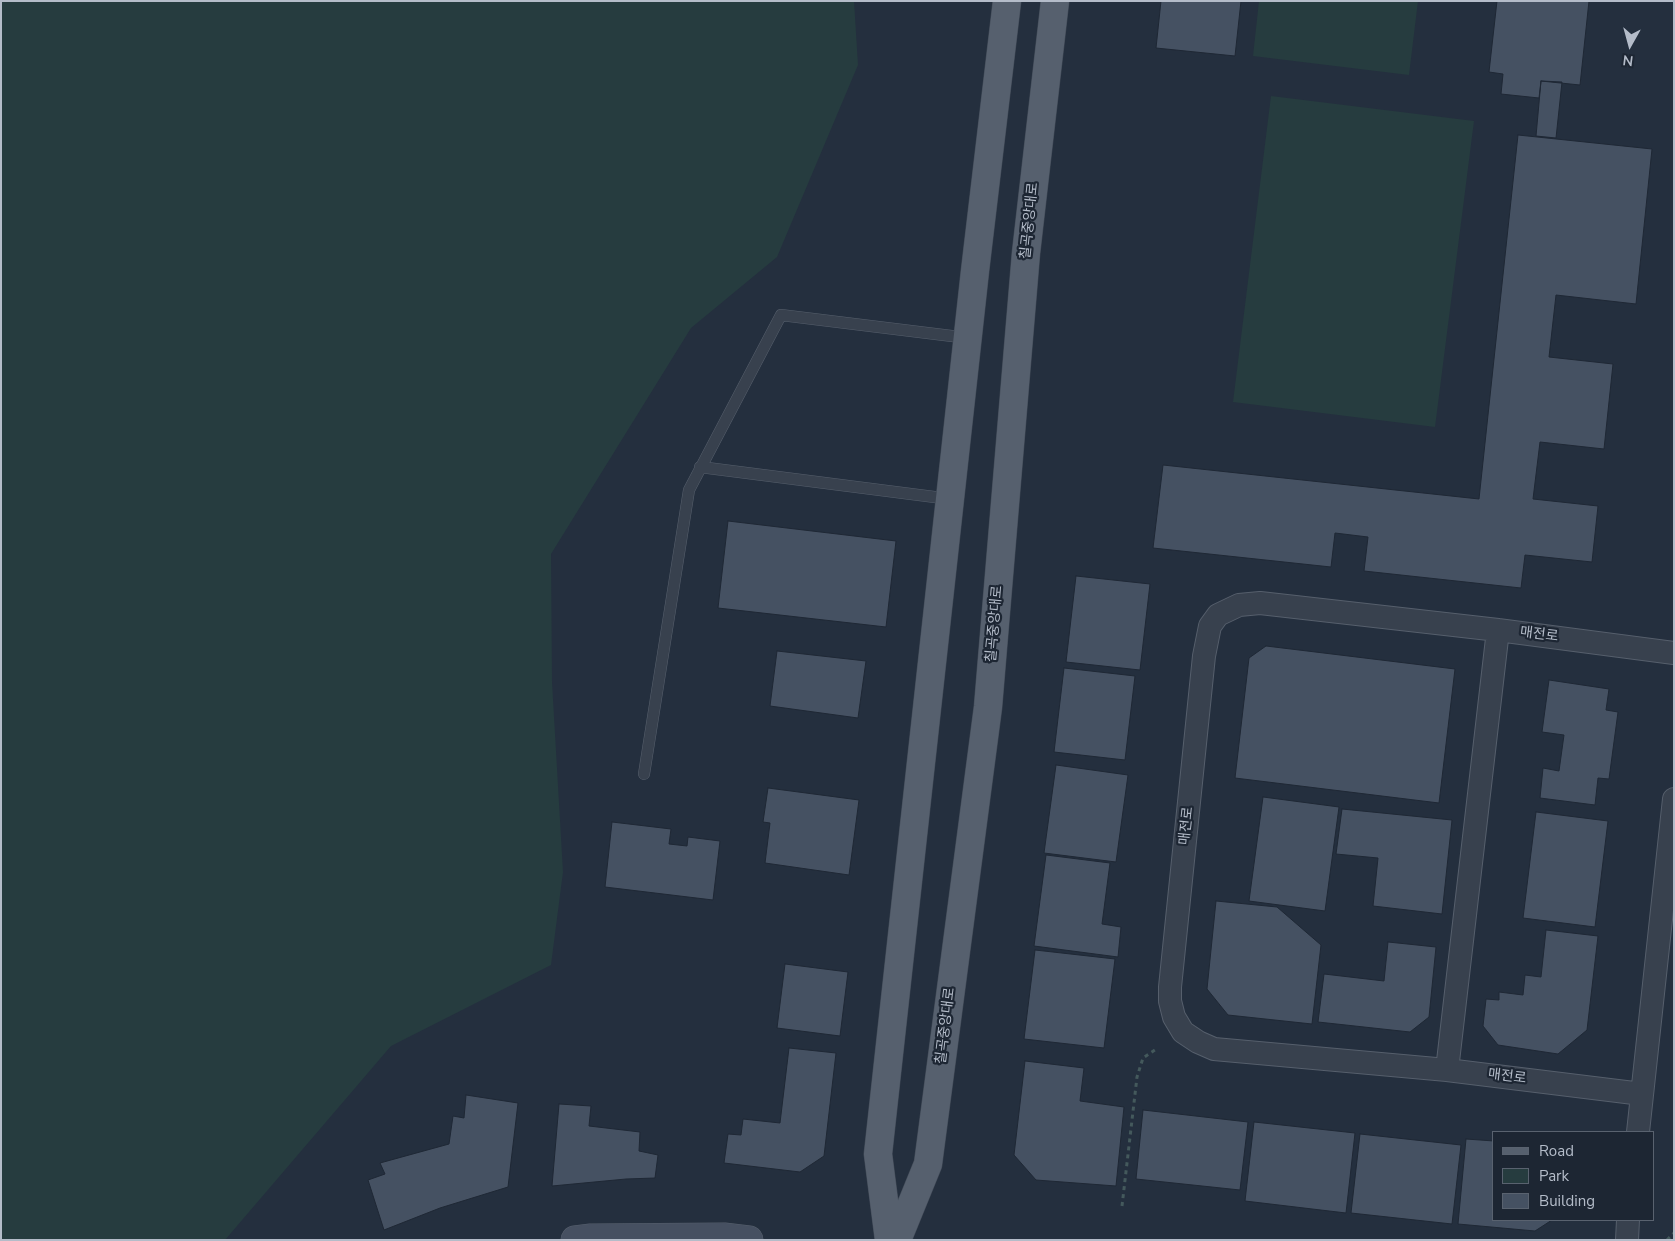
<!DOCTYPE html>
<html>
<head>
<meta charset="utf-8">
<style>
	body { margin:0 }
	#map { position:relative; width:1675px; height:1241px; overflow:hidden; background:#242f3e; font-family:"Nunito Sans",sans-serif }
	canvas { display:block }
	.frame { position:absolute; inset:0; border:2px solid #b4bcc9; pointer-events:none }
	.legend { position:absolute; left:1492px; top:1131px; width:162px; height:90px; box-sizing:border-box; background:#1d2633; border:1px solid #59626f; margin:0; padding:6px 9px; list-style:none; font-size:15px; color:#b4bcc9 }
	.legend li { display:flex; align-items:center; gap:10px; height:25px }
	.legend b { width:25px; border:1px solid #59626f }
	.north { position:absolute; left:1605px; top:20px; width:50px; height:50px; -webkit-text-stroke:4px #1d2633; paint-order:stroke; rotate:187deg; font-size:14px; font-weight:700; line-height:20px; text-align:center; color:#b4bcc9 }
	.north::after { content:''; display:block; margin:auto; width:18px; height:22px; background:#b4bcc9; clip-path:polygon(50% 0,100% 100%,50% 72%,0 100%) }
</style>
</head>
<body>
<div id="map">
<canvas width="1675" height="1241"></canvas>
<div class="frame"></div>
<ul class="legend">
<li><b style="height:6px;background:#56606e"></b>Road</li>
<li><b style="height:14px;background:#263c3f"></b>Park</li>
<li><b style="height:14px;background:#455162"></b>Building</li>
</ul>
<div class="north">N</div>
</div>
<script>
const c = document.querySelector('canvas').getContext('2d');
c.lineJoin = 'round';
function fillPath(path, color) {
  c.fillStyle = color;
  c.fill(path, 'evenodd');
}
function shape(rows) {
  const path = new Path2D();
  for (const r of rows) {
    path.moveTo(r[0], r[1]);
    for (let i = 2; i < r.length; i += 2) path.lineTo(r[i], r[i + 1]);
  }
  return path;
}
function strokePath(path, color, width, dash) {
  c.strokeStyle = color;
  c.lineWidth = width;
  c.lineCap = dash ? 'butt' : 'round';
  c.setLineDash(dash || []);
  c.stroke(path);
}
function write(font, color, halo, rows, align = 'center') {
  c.font = font + ' "Nunito Sans","Noto Sans KR",sans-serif';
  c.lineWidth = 4.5;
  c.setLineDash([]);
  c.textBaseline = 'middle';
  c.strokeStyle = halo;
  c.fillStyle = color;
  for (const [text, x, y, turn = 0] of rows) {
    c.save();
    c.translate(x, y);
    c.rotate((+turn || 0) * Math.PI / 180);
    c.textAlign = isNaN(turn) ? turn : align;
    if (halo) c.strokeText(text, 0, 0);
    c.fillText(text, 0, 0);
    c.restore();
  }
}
fillPath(shape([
	[1,1,854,1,858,65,777,257,691,328,551,554,552,682,563,872,551,965,391,1046,225,1240,1,1240],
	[1259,1,1418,1,1409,75,1253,56],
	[1271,96,1474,121,1435,427,1233,402]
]), '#263c3f');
const building = shape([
	[1161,1,1241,1,1235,56,1156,48,1161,1],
	[1497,1,1589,1,1580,85,1541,81,1539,98,1501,94,1503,74,1489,72,1497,1],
	[1541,81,1562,82,1556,138,1536,136,1541,81],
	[1518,135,1652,149,1636,304,1556,295,1549,357,1613,364,1604,449,1540,442,1533,499,1598,506,1592,562,1525,555,1521,588,1364,571,1368,537,1335,533,1331,567,1153,548,1163,465,1479,499,1518,135],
	[728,521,896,541,886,627,718,608,728,521],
	[1076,576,1150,584,1140,670,1066,662,1076,576],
	[1266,646,1455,669,1439,803,1235,778,1249,658,1266,646],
	[777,651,866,661,858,718,770,706,777,651],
	[1064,668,1135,676,1125,760,1054,752,1064,668],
	[1549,680,1609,689,1606,710,1618,712,1609,779,1598,778,1595,805,1540,798,1543,768,1559,771,1564,735,1542,732,1549,680],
	[1056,765,1128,775,1116,862,1044,853,1056,765],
	[768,788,859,800,849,875,765,863,770,823,763,822,768,788],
	[1263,797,1339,807,1325,911,1249,901,1263,797],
	[1342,809,1452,820,1442,914,1373,906,1378,858,1336,854,1342,809],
	[1536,812,1608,821,1595,927,1523,918,1536,812],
	[612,822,671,829,669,844,687,846,688,837,720,841,713,900,605,887,612,822],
	[1046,855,1110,863,1102,924,1121,927,1118,957,1034,946,1046,855],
	[1216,901,1277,907,1321,945,1312,1024,1228,1015,1207,989,1216,901],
	[1546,930,1598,936,1587,1030,1558,1054,1498,1045,1483,1026,1486,999,1499,1000,1499,992,1523,995,1525,975,1541,977,1546,930],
	[1388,942,1436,947,1429,1017,1410,1032,1318,1022,1324,974,1384,981,1388,942],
	[1035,950,1115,959,1104,1048,1024,1039,1035,950],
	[785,964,848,972,840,1036,777,1028,785,964],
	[789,1048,836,1053,824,1156,800,1172,724,1163,728,1134,741,1135,743,1119,780,1123,789,1048],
	[1025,1061,1084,1068,1080,1101,1124,1107,1116,1186,1036,1180,1014,1155,1025,1061],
	[466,1095,518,1103,508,1187,440,1208,384,1230,368,1180,385,1174,380,1163,449,1144,453,1116,464,1118,466,1095],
	[559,1104,591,1106,589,1126,640,1132,639,1151,658,1155,655,1178,626,1179,552,1186,559,1104],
	[1143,1110,1248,1122,1240,1190,1136,1179,1143,1110],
	[1254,1122,1355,1133,1346,1213,1245,1201,1254,1122],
	[1360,1134,1461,1145,1452,1224,1351,1213,1360,1134],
	[1466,1139,1494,1141,1494,1220,1552,1220,1535,1231,1458,1224,1466,1139]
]);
fillPath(building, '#455162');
strokePath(building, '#1f2835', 1);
const service = shape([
	[700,467,950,499],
	[644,774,689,490,781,315,968,338]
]);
const minor = shape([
	[1447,1070,1498,630],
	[1642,1094,1447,1070,1214,1049,1198,1042,1183,1032,1174,1017,1170,1001,1170,987,1204,656,1210,626,1218,615,1239,605,1260,603,1498,630,1674,653],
	[1638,1132,1674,799],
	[1627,1240,1628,1220]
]);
const secondary = shape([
	[575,1240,591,1238,724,1237,749,1240]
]);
const primary = shape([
	[889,1240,878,1154,975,271,1007,1],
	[897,1240,928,1164,988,707,1026,253,1055,1]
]);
strokePath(service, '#565f6c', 12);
strokePath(minor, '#565f6c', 24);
strokePath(secondary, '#565f6c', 29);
strokePath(primary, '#414a57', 29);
strokePath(shape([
	[1122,1206,1137,1077,1143,1058,1158,1048],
	[1667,1240,1674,1233]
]), '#44595c', 3, [4, 4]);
strokePath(service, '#38414e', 11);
strokePath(minor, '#38414e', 22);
strokePath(secondary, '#465061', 28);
strokePath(primary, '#56606e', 28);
write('14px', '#b4bcc9', '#1d2633', [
	["칠곡중앙대로",1030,221,-84],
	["칠곡중앙대로",995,624,-85],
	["매전로",1539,635,7],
	["매전로",1187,826,-84],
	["칠곡중앙대로",946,1026,-83],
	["매전로",1507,1077,7]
]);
</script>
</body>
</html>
